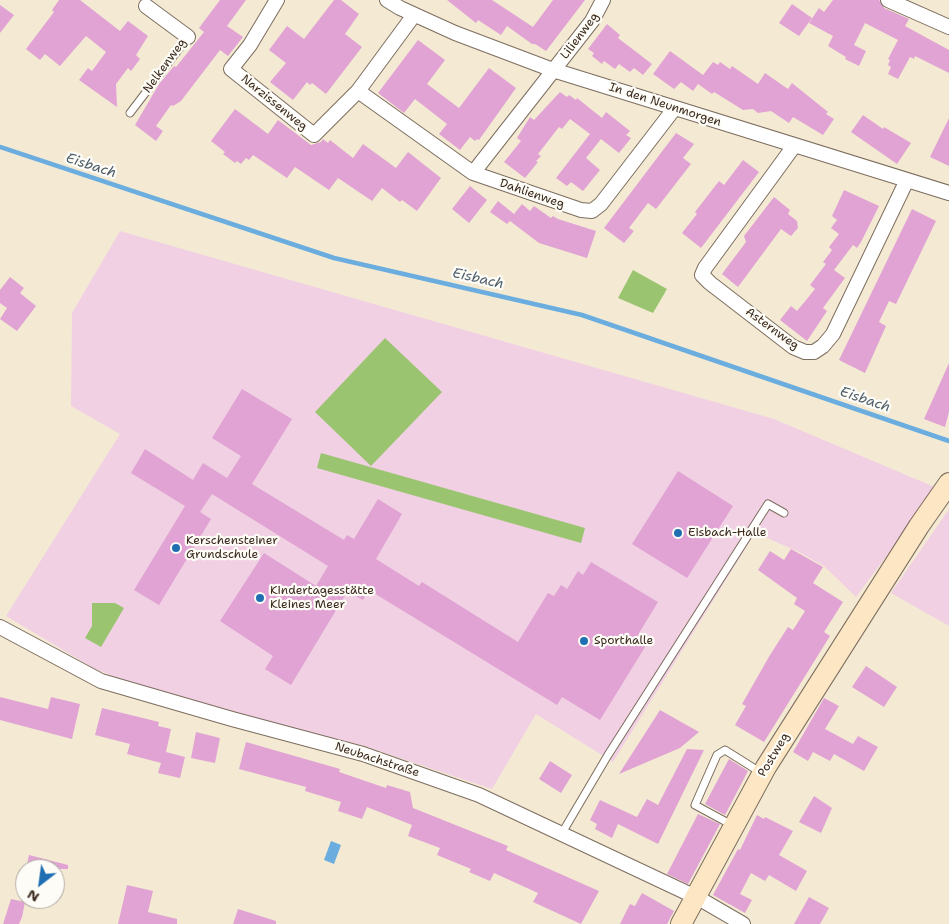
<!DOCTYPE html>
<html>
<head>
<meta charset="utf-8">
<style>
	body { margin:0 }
	#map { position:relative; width:949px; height:924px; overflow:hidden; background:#f4ead4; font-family:"Shantell Sans",sans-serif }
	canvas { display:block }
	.north { position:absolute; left:15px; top:859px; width:50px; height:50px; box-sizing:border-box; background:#fdfcf7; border:1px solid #afa8a0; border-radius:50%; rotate:210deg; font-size:14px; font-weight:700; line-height:20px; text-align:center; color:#3b2a1e }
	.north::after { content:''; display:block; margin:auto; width:18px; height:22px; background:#1f6fb2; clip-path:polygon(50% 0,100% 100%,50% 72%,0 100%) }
</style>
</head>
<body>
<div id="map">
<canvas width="949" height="924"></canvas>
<div class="north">N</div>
</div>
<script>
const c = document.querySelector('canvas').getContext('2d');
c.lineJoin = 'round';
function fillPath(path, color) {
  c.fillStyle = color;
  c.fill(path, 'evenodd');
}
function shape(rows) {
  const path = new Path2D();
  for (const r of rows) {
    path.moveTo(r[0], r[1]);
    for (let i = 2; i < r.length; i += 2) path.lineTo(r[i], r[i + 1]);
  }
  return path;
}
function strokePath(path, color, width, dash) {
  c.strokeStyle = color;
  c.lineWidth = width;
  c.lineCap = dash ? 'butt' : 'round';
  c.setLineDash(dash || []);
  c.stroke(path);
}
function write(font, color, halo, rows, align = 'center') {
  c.font = font + ' "Shantell Sans",sans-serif';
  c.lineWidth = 4.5;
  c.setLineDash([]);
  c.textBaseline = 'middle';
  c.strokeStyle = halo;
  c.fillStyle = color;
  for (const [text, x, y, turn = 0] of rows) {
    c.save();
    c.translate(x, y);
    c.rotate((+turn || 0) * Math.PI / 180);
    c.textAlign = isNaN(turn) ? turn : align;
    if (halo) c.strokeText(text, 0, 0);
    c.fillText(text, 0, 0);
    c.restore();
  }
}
fillPath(shape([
	[120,231,774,419,937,488,856,597,824,566,797,551,755,533,613,762,536,714,492,789,361,745,169,698,95,669,6,616,120,434,71,406,72,313],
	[949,509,949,626,891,593]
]), '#f1d0e3');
fillPath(shape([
	[633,270,667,289,653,313,618,298],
	[385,338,442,392,371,466,315,412],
	[321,453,585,528,581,543,317,468],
	[92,603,115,603,124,608,101,647,85,638,92,626]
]), '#9bc471');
fillPath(shape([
	[331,841,341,845,334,864,324,860]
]), '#6aadde');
strokePath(shape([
	[0,147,334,258,582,315,949,441]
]), '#6aadde', 4.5);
fillPath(shape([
	[59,0,80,0,120,31,128,21,148,36,136,55,140,59,131,71,128,68,116,84,117,107,79,80,88,68,92,71,106,52,86,36,60,66,45,54,40,60,26,49,54,12,52,10],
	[220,0,246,0,227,26,243,37,228,56,220,50,181,101,173,106,171,105,156,126,163,131,156,141,135,125,159,84,174,66,176,67,204,32,199,28],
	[334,0,341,0,359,14,345,34,362,47,326,94,312,83,310,85,307,82,293,100,270,82,286,63,269,50,287,26,304,39],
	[447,0,492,0,533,27,553,0,585,0,546,51,535,44,532,44,507,26,501,35,478,20,476,23],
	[833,0,879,0,884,8,909,19,905,26,949,50,949,73,915,56,914,59,910,57,898,79,888,74,891,67,888,65,890,60,888,59,898,40,865,23,854,45,866,51,859,66,845,59,846,57,828,46,833,36,809,23,819,8,824,12],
	[792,4,812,18,799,36,779,23],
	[0,5,14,15,0,33],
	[607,24,620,35,618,38,652,64,643,75,634,68,630,72,619,64,615,69,604,61,602,64,592,56,594,53,588,49],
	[418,40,445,60,427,84,459,108,489,68,516,88,479,140,477,139,475,141,470,137,460,150,439,134,447,124,415,99,404,113,378,93],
	[670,51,703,75,713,62,718,65,720,62,730,69,732,66,758,84,765,73,788,89,792,83,828,112,826,114,834,119,823,135,793,117,789,123,771,111,758,113,753,109,743,110,714,92,712,94,698,84,693,91,681,82,674,89,653,74],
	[560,92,567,97,569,95,576,100,577,98,602,118,606,112,630,131,626,135,631,138,619,153,601,139,586,158,600,170,583,191,571,182,567,186,556,178,590,134,570,119,562,129,559,127,538,154,541,156,536,161,538,162,525,178,504,162,521,141,517,138,530,117,534,120],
	[235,109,268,134,278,120,311,145,321,142,323,139,328,143,330,140,353,158,363,144,396,168,408,152,441,178,417,211,402,200,400,202,382,188,372,201,338,178,329,190,295,167,287,178,253,155,249,160,246,158,241,164,237,161,235,163,223,154,225,152,211,141],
	[863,115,883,129,884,127,911,143,897,164,851,132],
	[949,118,949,166,930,157],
	[676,133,694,144,683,158,691,164,656,209,648,203,629,228,634,231,624,243,604,228],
	[743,160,759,172,701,248,682,233,697,214,695,212,719,181,724,185],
	[470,186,487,200,469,223,452,209],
	[844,190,879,206,861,242,857,248,853,245,834,270,845,278,823,308,827,311,807,341,780,320,791,306,797,311,815,289,810,285,826,264,823,262,832,250,829,247,839,234,831,228,837,220,832,216],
	[774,197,790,210,788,214,797,221,798,228,791,236,781,229,738,287,722,274,746,242,744,236],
	[498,201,514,214,522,204,530,211,534,206,551,218,553,216,558,219,596,231,587,258,539,243,510,221,507,224,490,212],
	[912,209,936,221,896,304,889,301,879,322,886,326,865,373,839,360],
	[10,277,24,288,20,293,36,306,17,331,0,319,7,308,0,303,0,290],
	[949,363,949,412,945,427,924,419],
	[242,389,292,419,252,484,344,540,347,535,354,539,378,499,402,514,376,559,419,586,422,582,518,642,548,593,554,596,561,585,567,589,578,571,583,575,591,562,658,602,639,633,650,639,600,720,562,697,557,705,369,590,363,600,347,592,291,685,265,669,273,656,220,621,264,553,316,586,328,566,212,494,200,512,211,519,159,605,134,590,185,506,131,473,145,449,193,480,203,463,227,478,241,456,212,438],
	[678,471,733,506,687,578,632,544],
	[791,549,823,567,813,583,843,602,824,632,830,636,764,742,735,725,746,706,742,704,770,655,788,627,793,630,805,611,794,604,797,598,758,570,770,551,784,560],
	[866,666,897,687,884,707,852,687],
	[0,697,48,709,51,697,80,704,72,739,0,720],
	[824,698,839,706,825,729,853,744,858,736,878,747,864,771,834,754,830,761,813,752,808,761,793,752],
	[102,708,159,722,158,726,171,729,166,752,185,757,180,778,158,773,161,763,127,754,130,744,95,735],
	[660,710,699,732,680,748,619,774],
	[196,732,220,738,215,763,191,758],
	[246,742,340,769,339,772,386,788,387,785,410,792,413,808,508,846,506,850,599,891,581,924,533,902,538,893,494,873,490,881,469,872,471,869,437,855,440,848,408,836,412,825,367,807,362,819,338,811,341,802,305,791,306,787,239,769],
	[687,749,704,750,658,844,618,824,612,838,595,829,597,824,590,820,600,800,637,817,647,799,658,805],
	[729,759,748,771,725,815,705,804],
	[550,761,572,775,561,793,539,779],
	[814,796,832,808,821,833,799,822],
	[698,814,720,824,688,884,667,874],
	[757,815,764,819,765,817,793,831,779,855,807,871,796,891,769,875,765,881,751,873,740,894,752,900,745,913,713,895,738,849,740,850],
	[29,855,68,865,68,869,26,869],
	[127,885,153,891,148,912,177,919,177,924,118,924],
	[642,893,674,911,667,924,620,924,630,904,635,906],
	[809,897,829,908,820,924,794,924],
	[11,899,25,902,22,917,19,924,3,924],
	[238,909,276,921,276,924,233,924]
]), '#e0a3d3');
const lane = shape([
	[130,113,188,37],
	[732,825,695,805,717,755,725,750,760,772],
	[562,833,608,755,768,504,784,513]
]);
const street = shape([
	[277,0,250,45,231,69,314,135,358,91,414,15],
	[387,0,400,8,455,33,553,70,949,193],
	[888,0,949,27],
	[146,6,188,37],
	[358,91,473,173,581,210,592,211,601,204,674,109],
	[794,146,705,268,702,275,710,283,793,347,805,352,814,352,823,346,833,334,907,180],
	[473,173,592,21,603,0],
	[0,627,101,681,232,719,363,754,479,795,700,899,743,924]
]);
const secondary = shape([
	[681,924,766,767,919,526,949,483]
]);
strokePath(lane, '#7c6d5e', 9);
strokePath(street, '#7c6d5e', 16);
strokePath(secondary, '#7c6d5e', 22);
strokePath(lane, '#fff', 7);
strokePath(street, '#fff', 14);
strokePath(secondary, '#fce6c4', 20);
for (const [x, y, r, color] of [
	[678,533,5,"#1f6fb2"],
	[176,548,5,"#1f6fb2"],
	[260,598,5,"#1f6fb2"],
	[584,641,5,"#1f6fb2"]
]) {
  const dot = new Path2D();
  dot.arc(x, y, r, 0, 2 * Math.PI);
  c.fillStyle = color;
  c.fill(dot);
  strokePath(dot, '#fdfcf7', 2);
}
write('12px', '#3b2a1e', '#fdfcf7', [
	["Lilienweg",580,36,-53],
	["Nelkenweg",165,66,-54],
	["Narzissenweg",274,103,39],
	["In den Neunmorgen",665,105,18],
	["Dahlienweg",532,194,19],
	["Asternweg",772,329,36],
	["Postweg",774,755,-59],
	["Neubachstraße",377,760,18]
]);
write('12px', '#3b2a1e', '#fdfcf7', [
	["Eisbach-Halle",688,533],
	["Kerschensteiner",186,541],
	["Grundschule",186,555],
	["Kindertagesstätte",270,591],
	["Kleines Meer",270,605],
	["Sporthalle",594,641]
], 'left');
write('italic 14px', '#4e5e6b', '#fdfcf7', [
	["Eisbach",91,166,18],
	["Eisbach",478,279,13],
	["Eisbach",865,400,19]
]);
</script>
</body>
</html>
